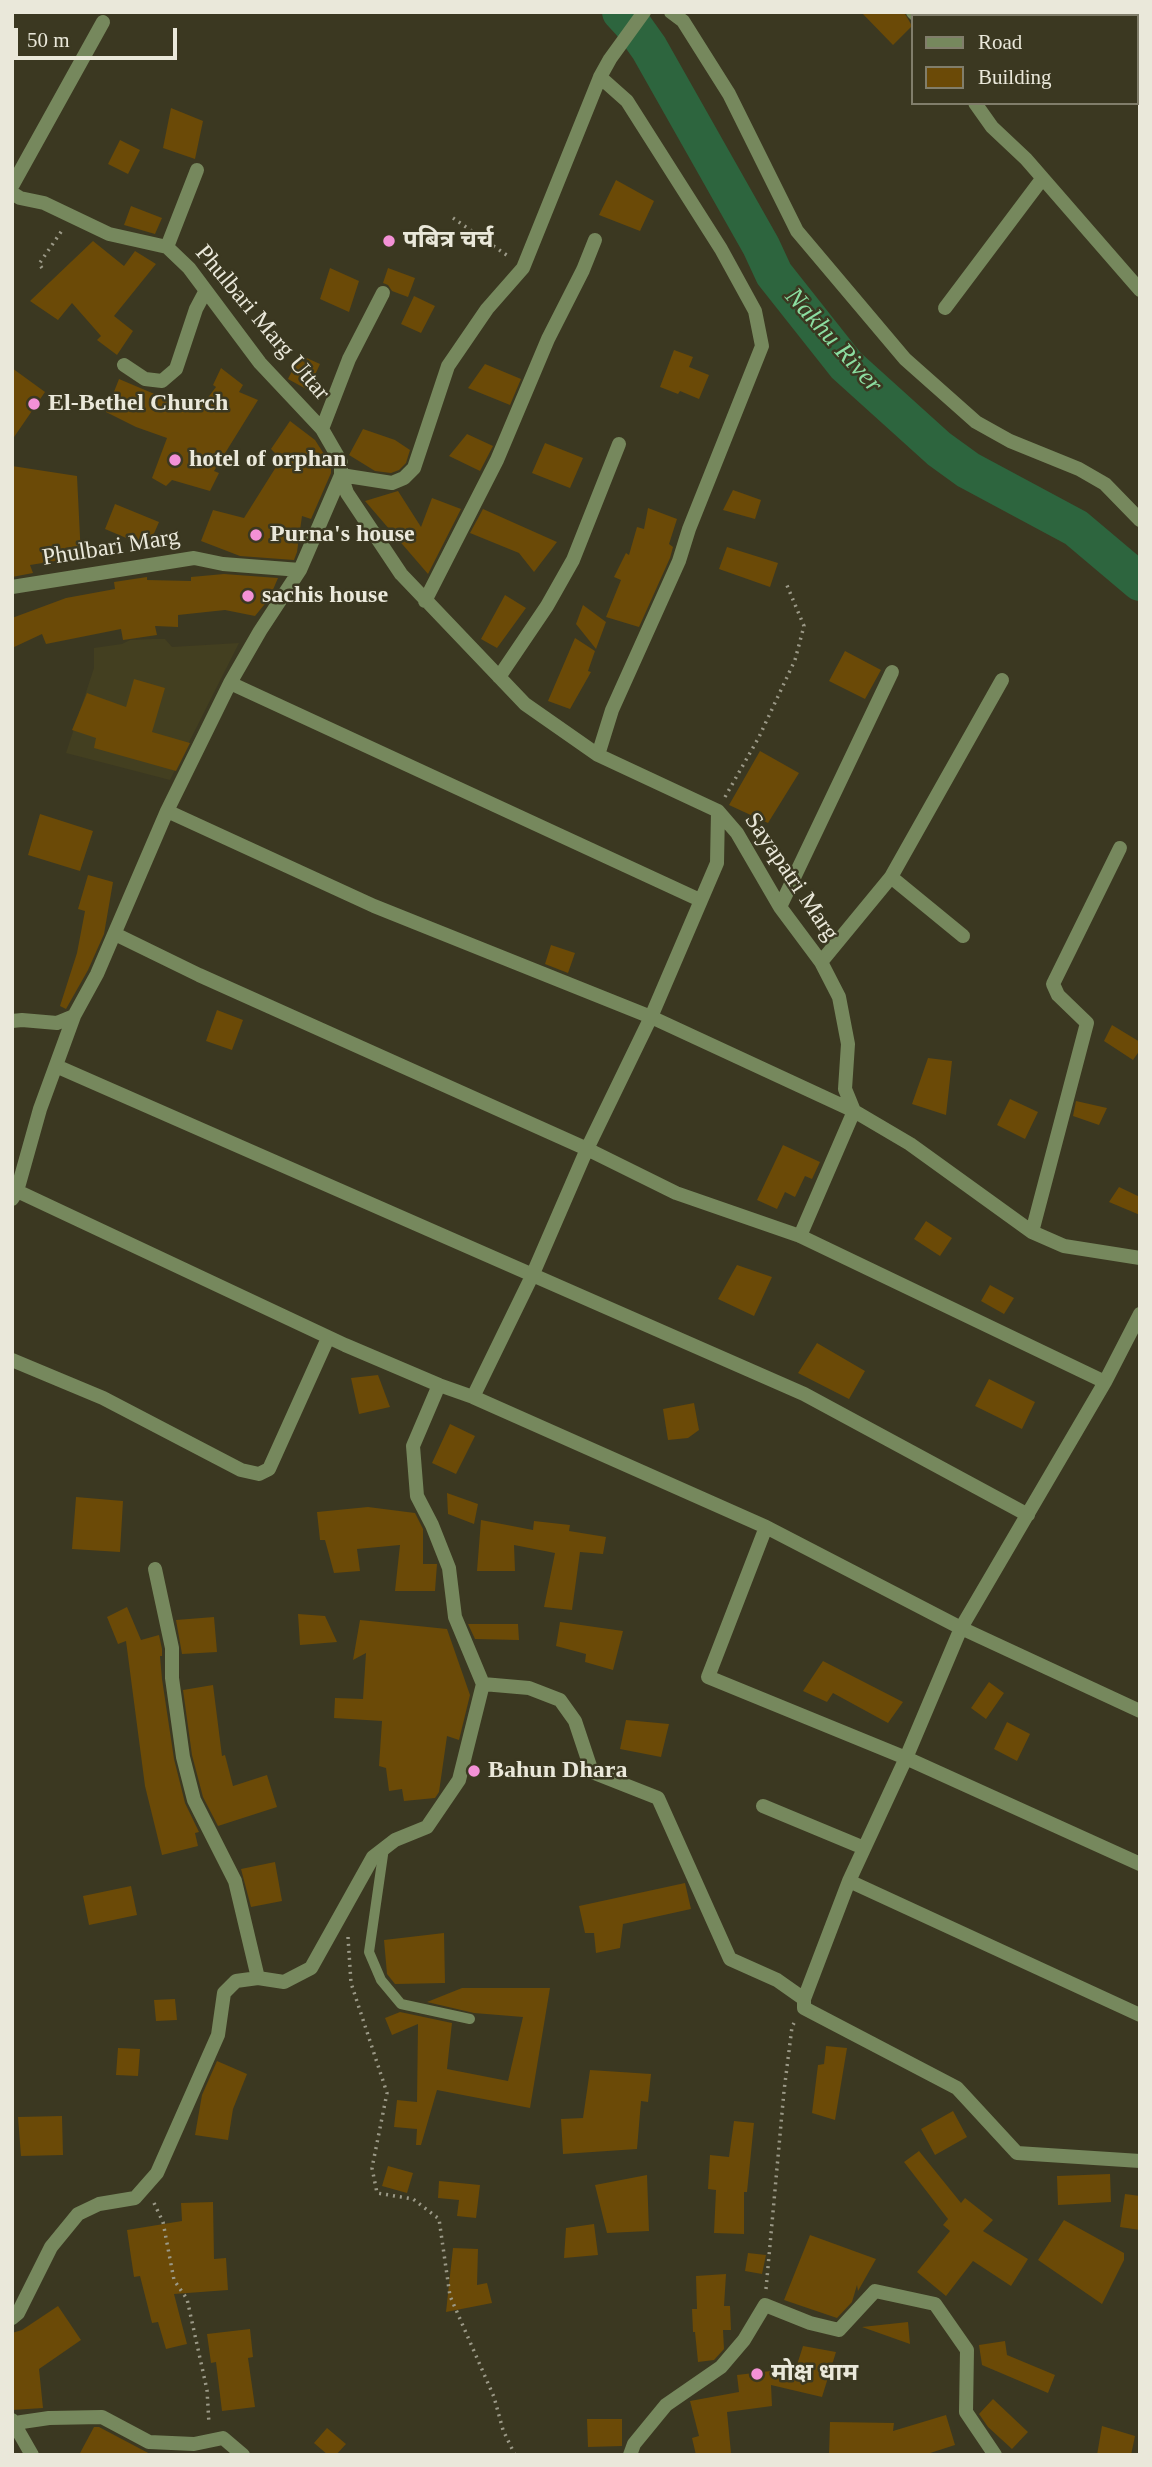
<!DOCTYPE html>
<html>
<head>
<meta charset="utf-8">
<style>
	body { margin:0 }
	#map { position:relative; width:1152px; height:2467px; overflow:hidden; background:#3b3821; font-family:"Times New Roman",serif }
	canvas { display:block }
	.frame { position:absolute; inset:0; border:14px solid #eae8da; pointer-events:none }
	.legend { position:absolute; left:911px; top:14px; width:228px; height:91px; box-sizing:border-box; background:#3b3821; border:2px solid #817e6b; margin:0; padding:9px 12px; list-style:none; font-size:21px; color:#eae8da }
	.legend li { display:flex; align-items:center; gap:14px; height:35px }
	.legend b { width:35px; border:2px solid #817e6b }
	.scale { position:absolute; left:14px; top:28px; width:163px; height:32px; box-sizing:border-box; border:4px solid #eae8da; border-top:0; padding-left:9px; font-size:21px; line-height:24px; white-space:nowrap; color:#eae8da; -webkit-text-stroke:5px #3b3821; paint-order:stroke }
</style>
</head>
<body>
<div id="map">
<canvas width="1152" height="2467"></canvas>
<div class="frame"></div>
<ul class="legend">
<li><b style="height:9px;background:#76885d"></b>Road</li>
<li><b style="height:19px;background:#6b4a07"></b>Building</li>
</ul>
<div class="scale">50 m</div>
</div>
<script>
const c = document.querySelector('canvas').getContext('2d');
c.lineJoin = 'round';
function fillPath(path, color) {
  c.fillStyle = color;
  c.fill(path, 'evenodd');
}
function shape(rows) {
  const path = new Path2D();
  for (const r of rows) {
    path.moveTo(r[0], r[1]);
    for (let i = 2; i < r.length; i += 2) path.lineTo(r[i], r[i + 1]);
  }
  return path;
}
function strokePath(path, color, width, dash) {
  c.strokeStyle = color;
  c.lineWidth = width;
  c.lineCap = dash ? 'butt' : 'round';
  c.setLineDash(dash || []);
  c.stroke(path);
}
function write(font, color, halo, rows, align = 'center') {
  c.font = font + ' "Times New Roman","Noto Sans Devanagari",serif';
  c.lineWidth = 5;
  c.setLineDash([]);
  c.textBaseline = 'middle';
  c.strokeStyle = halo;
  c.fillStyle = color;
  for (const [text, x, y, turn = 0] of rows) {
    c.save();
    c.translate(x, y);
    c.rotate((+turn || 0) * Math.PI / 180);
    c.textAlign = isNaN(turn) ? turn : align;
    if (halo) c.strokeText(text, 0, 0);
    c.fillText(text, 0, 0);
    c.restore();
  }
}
fillPath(shape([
	[152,639,165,639,172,647,239,643,170,780,66,753,94,668,94,648,122,644,130,640]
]), '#433f20');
strokePath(shape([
	[621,12,632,24,649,48,761,246,774,274,846,365,939,449,968,470,1076,528,1140,582]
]), '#2d653e', 38);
fillPath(shape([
	[861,12,904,12,912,26,893,45],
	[171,108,203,121,195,159,163,148],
	[120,140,140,150,128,174,108,164],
	[616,180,654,201,640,231,599,215],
	[131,206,162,218,155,234,124,225],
	[93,241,124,266,135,251,156,264,114,316,133,331,117,355,97,340,101,336,72,303,58,320,30,301],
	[330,268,359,281,349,312,320,299],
	[388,268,415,278,408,297,392,291,388,285,383,283],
	[414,296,435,306,421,333,401,324],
	[674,350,693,357,689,367,709,375,699,399,680,391,678,394,660,387],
	[300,355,320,364,308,390,288,379],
	[485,364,521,379,510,405,468,388],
	[12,368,45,392,12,440],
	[221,368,243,385,239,392,258,400,214,471,219,473,210,491,172,480,166,486,152,478,167,438,136,427,106,412,119,379,197,412,216,387,213,385],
	[290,421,315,440,331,465,331,473,311,519,302,516,297,552,294,560,240,556,201,541,213,510,244,518,281,459,271,449],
	[363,429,395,440,410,450,406,463,399,470,391,473,375,471,349,455],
	[467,434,493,446,480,471,449,456],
	[545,443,583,458,570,488,532,473],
	[12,466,77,476,81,557,72,556,68,559,30,565,33,573,12,577],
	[733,490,761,500,755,519,723,510],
	[398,491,421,527,432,498,461,509,428,574,365,501],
	[115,504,159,522,149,545,133,537,131,540,105,529],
	[648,508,677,519,669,544,673,547,670,558,639,627,606,617,621,580,614,577,626,553,629,555,637,527,644,529],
	[483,509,557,542,534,572,519,553,470,533],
	[727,547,778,563,770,587,719,569],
	[224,574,278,578,269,599,255,616,225,610,178,615,178,627,155,626,157,635,123,640,121,629,46,644,42,634,12,648,12,618,66,598,115,589,114,582,147,577,147,580,191,581,191,577],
	[505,595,526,608,497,648,481,639],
	[583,605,606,622,596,649,576,624],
	[575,638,595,651,588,671,591,672,570,709,548,701],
	[845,651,881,670,865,699,829,681],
	[134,679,165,688,152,732,190,743,176,771,94,748,96,738,72,730,87,693,126,707],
	[760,751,799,773,768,823,729,805],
	[40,814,93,831,80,871,28,855],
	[88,875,113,882,104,934,88,970,66,1009,60,1006,77,953,85,911,78,909],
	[551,945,575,953,568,973,545,964],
	[217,1010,243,1020,232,1050,206,1041],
	[1112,1025,1140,1042,1140,1050,1133,1060,1104,1041],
	[928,1058,952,1061,946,1115,912,1104],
	[1010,1099,1038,1112,1025,1139,997,1125],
	[1076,1101,1107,1108,1099,1125,1073,1116],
	[783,1145,820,1162,812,1179,805,1176,795,1197,785,1192,777,1209,757,1200],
	[1119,1187,1140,1197,1140,1215,1109,1202],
	[926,1221,952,1238,940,1256,914,1239],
	[737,1265,772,1277,754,1316,718,1299],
	[990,1285,1014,1298,1004,1314,981,1301],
	[817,1343,865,1371,849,1399,798,1373],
	[378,1375,390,1407,359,1414,351,1378],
	[989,1379,1035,1402,1022,1429,975,1406],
	[694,1403,699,1430,688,1438,668,1440,663,1409],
	[450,1424,475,1436,456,1474,432,1463],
	[447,1493,478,1504,474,1524,448,1514],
	[76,1497,123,1501,120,1552,72,1549],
	[368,1507,415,1513,423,1529,423,1564,437,1564,435,1591,395,1591,400,1545,357,1549,360,1571,334,1573,325,1540,320,1540,317,1512],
	[481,1520,533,1530,534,1521,570,1525,569,1531,606,1537,603,1554,580,1552,572,1610,544,1607,555,1553,514,1545,515,1571,477,1571],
	[127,1607,141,1640,159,1635,162,1649,162,1656,160,1656,162,1679,174,1759,185,1803,199,1832,195,1833,198,1846,162,1855,145,1786,126,1641,118,1644,107,1617],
	[298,1614,325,1616,337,1642,300,1645],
	[214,1617,217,1652,182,1654,176,1620],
	[360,1620,447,1629,470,1695,459,1740,447,1736,439,1792,435,1798,404,1801,402,1789,389,1791,386,1768,379,1766,382,1721,334,1718,335,1698,363,1699,366,1653,353,1660],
	[560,1622,623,1631,613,1670,585,1662,586,1654,556,1646],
	[468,1624,518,1624,519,1640,475,1639],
	[823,1661,903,1702,888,1723,833,1693,827,1702,803,1691],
	[989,1682,1004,1693,986,1719,971,1708],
	[213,1685,222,1756,225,1755,233,1786,267,1775,277,1807,218,1826,203,1797,192,1755,183,1690],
	[626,1720,669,1724,661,1757,620,1749],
	[1007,1722,1030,1734,1017,1761,994,1749],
	[275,1862,282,1901,251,1907,241,1869],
	[685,1883,691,1909,623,1924,620,1948,596,1953,594,1933,585,1933,579,1906],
	[131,1886,137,1915,89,1925,83,1896],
	[444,1933,445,1983,395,1984,387,1974,384,1940],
	[462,1988,550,1988,530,2108,437,2090,421,2145,416,2145,417,2129,394,2127,397,2100,417,2102,418,2024,392,2035,385,2018,400,2012,452,2023,447,2069,508,2081,523,2017,474,2013,427,2002],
	[175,1999,177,2020,156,2021,154,2000],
	[826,2046,847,2048,835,2120,812,2113,818,2065,824,2064],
	[118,2048,140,2049,138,2076,116,2075],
	[217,2061,247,2074,233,2109,228,2140,195,2135,202,2095],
	[590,2070,651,2074,648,2102,641,2101,637,2149,563,2154,561,2119,583,2118],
	[953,2111,967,2137,935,2155,921,2129],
	[62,2116,63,2155,21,2156,18,2117],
	[734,2121,754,2123,747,2192,744,2192,744,2234,714,2233,716,2190,708,2189,710,2155,729,2157],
	[919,2151,961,2203,965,2198,993,2220,983,2231,1028,2259,1011,2286,973,2261,946,2296,917,2272,950,2231,943,2225,948,2219,904,2162],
	[388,2166,413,2173,407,2193,382,2186],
	[1110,2174,1111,2202,1058,2205,1057,2176],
	[647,2175,649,2231,607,2233,595,2185],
	[439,2181,480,2185,476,2218,457,2216,459,2200,438,2198],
	[1125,2194,1140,2196,1140,2230,1120,2227],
	[213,2202,214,2259,226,2258,228,2290,174,2294,187,2344,166,2349,158,2322,152,2323,140,2276,134,2277,127,2230,182,2221,181,2203],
	[1064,2220,1124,2253,1124,2260,1102,2304,1038,2260],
	[594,2224,598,2255,564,2258,566,2228],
	[810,2235,876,2259,858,2291,857,2285,852,2302,837,2318,784,2300],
	[453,2248,478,2249,477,2285,487,2283,492,2303,446,2312],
	[748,2253,766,2255,762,2274,745,2271],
	[726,2274,724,2306,730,2306,731,2330,723,2330,724,2349,714,2360,698,2362,695,2332,693,2332,692,2309,697,2309,696,2276],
	[58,2306,81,2340,39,2369,43,2408,12,2410,12,2333,22,2330],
	[908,2322,910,2344,862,2327],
	[250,2329,253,2357,248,2358,255,2407,222,2411,216,2362,211,2363,207,2334],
	[1005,2341,1007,2355,1055,2375,1048,2393,982,2365,979,2345],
	[803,2346,836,2352,822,2397,771,2385,772,2406,727,2412,731,2453,696,2455,692,2438,699,2436,690,2401,739,2392,737,2375,796,2368],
	[993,2399,1028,2432,1012,2449,988,2427,979,2414],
	[946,2415,955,2445,924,2455,829,2455,830,2422,894,2423,893,2431],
	[587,2419,622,2419,622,2446,588,2447],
	[1102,2426,1135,2436,1131,2455,1097,2455],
	[94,2427,99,2427,152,2455,79,2455],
	[327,2428,346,2444,336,2455,328,2455,314,2443]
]), '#6b4a07');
strokePath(shape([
	[453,218,508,256],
	[42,268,39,264,63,229],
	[725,797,759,737,795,660,804,626,786,583],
	[348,1937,351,1983,387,2093,372,2168,377,2193,413,2199,439,2219,450,2296,494,2397,503,2430,515,2455],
	[154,2203,163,2222,174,2280,187,2299,207,2390,209,2424],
	[766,2289,784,2091,792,2027,794,2023]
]), '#9b9987', 3.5, [2, 5]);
strokePath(shape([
	[384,1848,369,1952,381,1980,401,2004,470,2019]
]), '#76885d', 10);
strokePath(shape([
	[1083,12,1089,16],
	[1136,48,1140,50],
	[975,103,992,127,1026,159,1140,290],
	[12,186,103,22],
	[12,193,20,198,44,203,109,234,167,247,189,268,260,363,322,429,341,462,341,475,347,493,401,574,525,704,598,755,718,811,737,833,780,907,821,962,839,997,848,1044,845,1089,854,1111,910,1144,1032,1232,1064,1246,1140,1258],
	[167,247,197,170],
	[945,308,1042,179],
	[124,365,145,379,162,381,176,369,196,309,205,292],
	[322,429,349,359,383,293],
	[12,587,194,558,223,564,300,570],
	[425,601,497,460,548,339,583,270,595,240],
	[499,677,547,606,573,560,619,444],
	[230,683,700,900],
	[598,755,612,710,679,561,689,529,762,346,755,311,721,249,627,101,600,77],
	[167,811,374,906,651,1017,854,1111,800,1236],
	[891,877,963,936],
	[780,907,892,672],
	[115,934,199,975,587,1149,676,1193,800,1236,1105,1382],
	[821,962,891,877,1002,680],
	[12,1021,22,1020,57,1023,74,1016],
	[56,1066,804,1394,1028,1515],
	[17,1191,345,1345,439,1385,473,1397,766,1527,961,1628,1140,1711],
	[12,1199,17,1191,40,1109,74,1016,97,974,167,811,230,683,260,631,300,570,341,475,392,483,404,478,414,468,448,366,487,309,523,268,600,77,610,59,644,12],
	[1032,1232,1087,1023,1058,995,1053,984,1120,848],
	[1140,1314,1105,1382,961,1628,906,1758,849,1881,804,1999,804,2008,957,2088,1017,2153,1140,2161],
	[12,1360,103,1398,241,1470,259,1474,269,1469,328,1338],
	[473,1397,532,1276,587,1149,651,1017,717,863,718,811],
	[766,1527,708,1677,906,1758,1140,1864],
	[155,1569,172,1648,172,1678,183,1757,194,1800,235,1881,258,1978],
	[483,1684,529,1688,560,1700,575,1721,592,1772,658,1798,730,1959,777,1980,804,1999],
	[763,1806,864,1848],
	[849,1881,1140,2015],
	[12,2318,18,2313,51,2247,78,2214,99,2204,135,2198,157,2173,218,2035,224,1993,236,1981,258,1978,284,1982,311,1968,373,1857,395,1840,427,1827,459,1780,483,1684,455,1617,449,1568,432,1525,417,1496,413,1446,439,1385],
	[12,2420,32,2455],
	[15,2423,49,2418,102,2417,149,2442,194,2444,223,2438,243,2455],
	[630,2455,634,2444,666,2405,721,2367,744,2340,765,2305,810,2323,839,2330,875,2291,935,2304,967,2350,966,2412,995,2455]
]), '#76885d', 14);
strokePath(shape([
	[671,12,683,21,729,94,797,231,905,359,976,422,1010,441,1079,469,1105,484,1140,520],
	[913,12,917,16],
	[943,16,952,12]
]), '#76885d', 14);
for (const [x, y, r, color] of [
	[389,241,7,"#f391d6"],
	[34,404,7,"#f391d6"],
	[175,460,7,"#f391d6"],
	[256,535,7,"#f391d6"],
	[248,596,7,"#f391d6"],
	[474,1771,7,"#f391d6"],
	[757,2374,7,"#f391d6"]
]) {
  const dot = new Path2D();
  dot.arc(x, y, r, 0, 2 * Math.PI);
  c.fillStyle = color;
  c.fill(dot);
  strokePath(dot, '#3b3821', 2.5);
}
write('bold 24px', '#eae8da', '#3b3821', [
	["पबित्र चर्च",403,241],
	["El-Bethel Church",48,404],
	["hotel of orphan",189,460],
	["Purna's house",270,535],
	["sachis house",262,596],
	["Bahun Dhara",488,1771],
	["मोक्ष धाम",771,2374]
], 'left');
write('24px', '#eae8da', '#3b3821', [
	["Phulbari Marg Uttar",262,323,50],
	["Phulbari Marg",111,548,-9],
	["Sayapatri Marg",791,877,56]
]);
write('italic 26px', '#8bdda0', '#3b3821', [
	["Nakhu River",833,341,48]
]);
</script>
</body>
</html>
